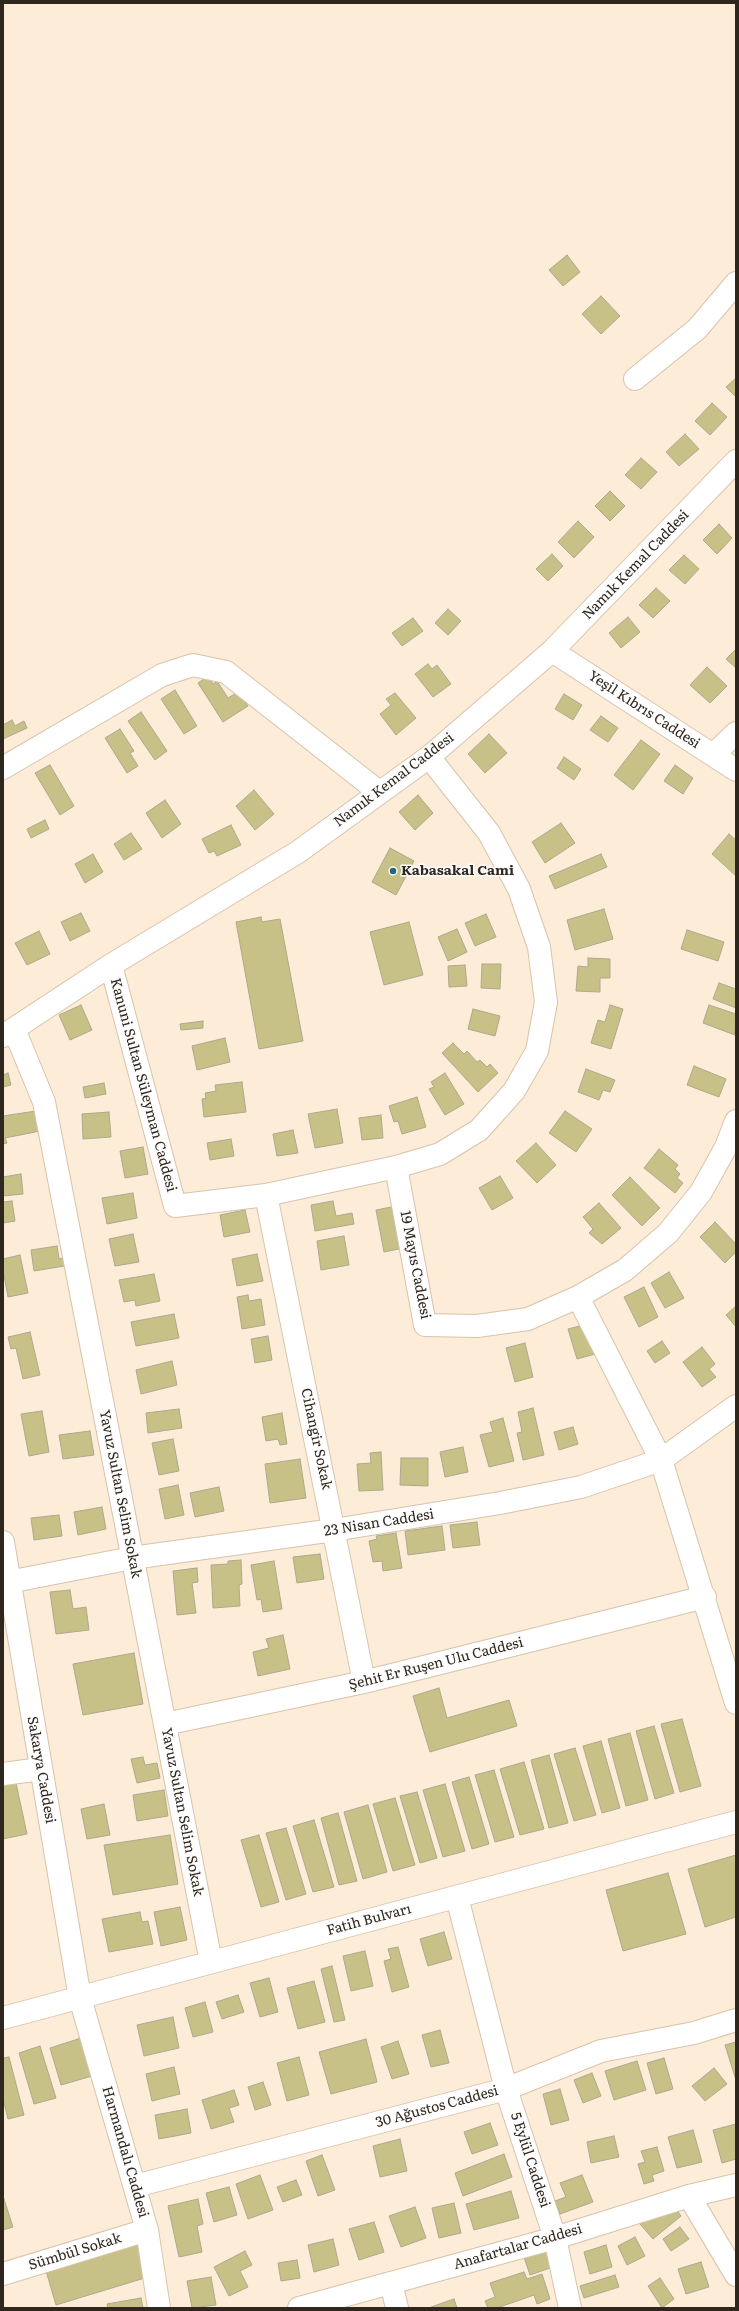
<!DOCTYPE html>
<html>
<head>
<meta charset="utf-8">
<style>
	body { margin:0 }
	#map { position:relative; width:739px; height:2311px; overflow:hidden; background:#fdecd8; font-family:Literata,serif }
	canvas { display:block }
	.frame { position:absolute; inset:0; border:4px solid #2f271e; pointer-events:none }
</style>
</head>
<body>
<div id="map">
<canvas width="739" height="2311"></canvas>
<div class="frame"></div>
</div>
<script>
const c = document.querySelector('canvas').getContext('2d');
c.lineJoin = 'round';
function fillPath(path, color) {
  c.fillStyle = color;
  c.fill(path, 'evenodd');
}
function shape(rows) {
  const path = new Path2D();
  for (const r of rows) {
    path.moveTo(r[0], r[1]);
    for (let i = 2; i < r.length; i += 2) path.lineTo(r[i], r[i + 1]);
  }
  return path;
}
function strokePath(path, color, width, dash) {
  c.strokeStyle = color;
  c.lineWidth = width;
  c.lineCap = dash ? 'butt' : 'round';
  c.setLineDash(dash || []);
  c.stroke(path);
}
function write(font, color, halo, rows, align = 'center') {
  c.font = font + ' Literata,serif';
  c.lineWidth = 3;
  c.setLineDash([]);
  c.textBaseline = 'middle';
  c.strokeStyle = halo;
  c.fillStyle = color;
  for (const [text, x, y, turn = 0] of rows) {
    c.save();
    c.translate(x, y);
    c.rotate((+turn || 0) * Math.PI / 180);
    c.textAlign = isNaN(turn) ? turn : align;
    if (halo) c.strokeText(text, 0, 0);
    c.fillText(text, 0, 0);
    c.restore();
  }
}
const building = shape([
	[567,255,580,272,563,286,549,270,567,255],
	[601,296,620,316,601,334,582,314,601,296],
	[736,378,736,397,726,387,736,378],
	[712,403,727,417,710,435,695,421,712,403],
	[685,434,699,449,679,466,666,452,685,434],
	[641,458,657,472,641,489,625,475,641,458],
	[610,491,625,506,610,521,595,506,610,491],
	[578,521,594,537,574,558,558,542,578,521],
	[719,524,732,538,717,554,703,540,719,524],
	[552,554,563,566,548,581,536,569,552,554],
	[684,555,699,569,685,584,669,570,684,555],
	[656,588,670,601,653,618,639,605,656,588],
	[448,609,461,621,448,635,435,623,448,609],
	[628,617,640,632,621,648,609,633,628,617],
	[413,618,423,631,402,646,392,633,413,618],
	[736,649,736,668,726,659,736,649],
	[428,664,432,669,437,665,451,684,433,697,415,674,428,664],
	[707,667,727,686,710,703,690,685,707,667],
	[208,676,213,684,217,681,228,698,238,692,248,706,223,722,198,683,208,676],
	[175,690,197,726,184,734,161,699,175,690],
	[395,693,416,718,396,735,380,714,391,705,386,699,395,693],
	[564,694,582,705,573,720,555,709,564,694],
	[141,712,167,751,155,760,128,721,141,712],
	[601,716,618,728,608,742,590,730,601,716],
	[12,720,15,726,24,721,27,728,3,739,3,725,12,720],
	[120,729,134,751,130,753,138,766,127,773,105,738,120,729],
	[489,734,507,753,485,773,468,754,489,734],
	[641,740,660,754,633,790,614,775,641,740],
	[564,757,581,769,574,780,557,768,564,757],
	[50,765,74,806,60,815,35,773,50,765],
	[675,765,693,778,683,794,664,781,675,765],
	[254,790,274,814,255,830,236,806,254,790],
	[418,795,433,813,415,830,399,812,418,795],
	[165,800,181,824,162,838,146,813,165,800],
	[45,820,49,829,31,838,27,829,45,820],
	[561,823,575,843,545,863,532,842,561,823],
	[231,825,241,845,217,856,214,851,209,853,202,839,231,825],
	[131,833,142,849,124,860,114,844,131,833],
	[729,834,736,840,736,876,712,854,729,834],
	[390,848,414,861,396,895,372,882,390,848],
	[93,854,103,872,85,883,75,864,93,854],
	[601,854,607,867,555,889,549,876,601,854],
	[604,909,613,939,575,950,567,920,604,909],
	[81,913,90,931,70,941,61,922,81,913],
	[486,914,496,937,475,946,465,923,486,914],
	[261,917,262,922,280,919,303,1041,259,1049,236,922,261,917],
	[409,922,423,975,384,985,370,932,409,922],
	[457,929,467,952,448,961,438,937,457,929],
	[687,930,724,942,718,961,681,949,687,930],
	[39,931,50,954,27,965,15,943,39,931],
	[588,958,610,959,610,978,600,978,600,992,576,991,578,966,588,967,588,958],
	[482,964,501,964,500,989,481,988,482,964],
	[465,965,467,986,449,987,448,966,465,965],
	[719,983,736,989,736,1008,713,999,719,983],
	[81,1005,92,1030,70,1040,59,1015,81,1005],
	[610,1005,623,1009,611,1049,591,1043,598,1020,605,1022,610,1005],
	[709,1005,736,1014,735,1035,703,1023,709,1005],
	[473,1009,500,1016,495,1036,468,1029,473,1009],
	[203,1021,203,1028,181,1030,180,1024,203,1021],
	[225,1038,230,1062,197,1070,192,1046,225,1038],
	[453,1043,464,1054,467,1051,477,1062,480,1060,487,1067,490,1064,498,1073,478,1092,442,1053,453,1043],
	[694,1066,726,1079,719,1097,687,1085,694,1066],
	[586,1069,615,1080,610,1092,603,1090,599,1100,578,1092,586,1069],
	[8,1073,11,1085,3,1087,3,1075,8,1073],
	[445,1073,464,1104,445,1115,429,1089,434,1087,431,1082,445,1073],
	[242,1082,246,1112,204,1117,202,1099,206,1098,205,1093,216,1091,215,1085,242,1082],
	[104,1083,106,1094,85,1098,83,1087,104,1083],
	[417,1097,426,1127,402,1134,398,1121,394,1122,389,1106,417,1097],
	[337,1109,343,1143,315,1148,308,1114,337,1109],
	[36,1111,40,1131,5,1138,7,1143,3,1144,3,1116,36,1111],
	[565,1111,592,1129,576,1152,549,1133,565,1111],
	[109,1112,111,1137,83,1139,82,1114,109,1112],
	[381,1115,383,1138,362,1140,359,1118,381,1115],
	[293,1130,298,1153,277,1156,273,1134,293,1130],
	[231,1139,234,1156,210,1160,207,1143,231,1139],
	[536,1143,556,1165,537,1183,516,1161,536,1143],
	[143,1147,148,1174,125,1178,120,1151,143,1147],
	[659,1149,678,1165,675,1169,680,1174,677,1178,683,1183,675,1193,644,1168,659,1149],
	[21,1174,23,1194,3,1196,3,1177,21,1174],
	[500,1176,513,1198,492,1210,479,1188,500,1176],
	[630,1177,660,1208,642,1226,612,1195,630,1177],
	[133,1193,137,1218,107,1224,102,1198,133,1193],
	[12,1201,15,1221,3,1223,3,1202,12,1201],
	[333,1201,336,1216,352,1213,354,1224,315,1231,311,1205,333,1201],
	[599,1203,621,1228,602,1244,589,1233,593,1229,583,1217,599,1203],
	[396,1206,404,1248,384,1252,376,1210,396,1206],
	[245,1210,250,1232,224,1237,220,1215,245,1210],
	[715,1222,736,1244,736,1252,725,1263,700,1237,715,1222],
	[133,1234,139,1262,115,1266,109,1239,133,1234],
	[344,1236,349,1265,321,1270,317,1241,344,1236],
	[57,1246,59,1259,68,1257,70,1265,34,1271,31,1250,57,1246],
	[257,1254,263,1281,237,1286,232,1259,257,1254],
	[20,1255,28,1293,8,1297,3,1270,3,1259,20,1255],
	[669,1272,684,1298,665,1308,651,1283,669,1272],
	[154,1274,160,1301,136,1306,135,1300,124,1302,119,1280,154,1274],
	[644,1287,658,1317,639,1327,624,1297,644,1287],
	[248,1295,249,1301,261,1299,265,1325,242,1329,237,1297,248,1295],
	[736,1306,736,1327,726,1315,736,1306],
	[174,1314,179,1338,136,1346,131,1322,174,1314],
	[591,1323,599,1353,577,1359,568,1329,591,1323],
	[30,1332,40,1375,23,1379,16,1348,11,1349,8,1337,30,1332],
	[268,1336,272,1360,255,1363,251,1339,268,1336],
	[662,1341,670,1353,655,1363,647,1351,662,1341],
	[525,1343,533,1377,515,1382,506,1348,525,1343],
	[702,1347,715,1364,709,1369,716,1377,702,1387,683,1362,702,1347],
	[172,1361,177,1385,141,1394,136,1370,172,1361],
	[533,1408,544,1455,523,1460,517,1433,522,1432,518,1412,533,1408],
	[179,1409,182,1428,148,1433,146,1413,179,1409],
	[42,1411,49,1452,29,1456,21,1414,42,1411],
	[282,1413,287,1444,280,1445,278,1439,266,1441,262,1417,282,1413],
	[503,1418,514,1461,489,1467,480,1435,493,1432,490,1422,503,1418],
	[573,1427,578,1444,559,1450,554,1432,573,1427],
	[90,1431,94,1455,63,1459,59,1435,90,1431],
	[173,1439,179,1471,159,1475,152,1443,173,1439],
	[463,1447,468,1472,445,1477,440,1452,463,1447],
	[381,1452,383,1490,359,1491,357,1464,371,1463,370,1453,381,1452],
	[401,1458,428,1458,428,1486,400,1485,401,1458],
	[300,1459,306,1498,270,1503,265,1464,300,1459],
	[178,1485,184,1515,165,1519,159,1489,178,1485],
	[219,1487,224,1511,195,1517,190,1493,219,1487],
	[102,1507,106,1529,78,1535,74,1512,102,1507],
	[59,1515,62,1536,34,1540,31,1518,59,1515],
	[477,1522,480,1545,453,1548,450,1525,477,1522],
	[442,1526,445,1550,408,1555,405,1531,442,1526],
	[396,1533,402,1568,383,1571,382,1561,373,1562,369,1541,377,1539,376,1536,396,1533],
	[320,1554,324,1579,297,1583,293,1557,320,1554],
	[241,1560,242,1584,239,1585,240,1606,213,1608,211,1565,228,1564,228,1561,241,1560],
	[274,1561,282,1609,263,1612,261,1599,257,1600,251,1565,274,1561],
	[197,1568,198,1582,192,1583,196,1613,177,1615,173,1571,197,1568],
	[70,1590,73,1609,86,1607,89,1630,56,1634,50,1592,70,1590],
	[283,1635,290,1669,258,1676,253,1652,269,1648,266,1639,283,1635],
	[134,1653,143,1704,83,1715,73,1664,134,1653],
	[439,1688,447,1718,509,1700,517,1726,430,1752,413,1696,439,1688],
	[682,1719,701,1786,680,1792,661,1724,682,1719],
	[654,1726,674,1793,655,1799,636,1731,654,1726],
	[630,1733,648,1800,626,1806,608,1739,630,1733],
	[601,1741,620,1808,602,1813,583,1746,601,1741],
	[575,1748,596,1815,574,1821,554,1754,575,1748],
	[549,1755,568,1823,549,1828,531,1760,549,1755],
	[143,1757,145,1765,157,1763,160,1778,137,1783,131,1759,143,1757],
	[524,1762,544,1829,520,1835,500,1769,524,1762],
	[494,1770,514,1837,495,1842,475,1775,494,1770],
	[469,1777,489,1844,472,1849,452,1782,469,1777],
	[16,1783,27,1834,3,1839,3,1785,16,1783],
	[445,1784,465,1851,443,1857,423,1790,445,1784],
	[164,1790,168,1816,137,1821,133,1795,164,1790],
	[417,1792,437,1858,420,1863,400,1796,417,1792],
	[395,1798,415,1865,393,1871,373,1804,395,1798],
	[104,1804,110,1835,87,1839,81,1809,104,1804],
	[368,1805,387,1872,363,1879,344,1812,368,1805],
	[338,1813,357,1881,339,1885,321,1818,338,1813],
	[314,1820,334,1887,313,1892,293,1826,314,1820],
	[286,1828,306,1894,286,1900,266,1833,286,1828],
	[170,1835,178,1884,113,1895,104,1845,170,1835],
	[259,1835,279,1902,261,1907,241,1840,259,1835],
	[736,1855,736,1917,705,1927,688,1869,736,1855],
	[668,1873,686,1934,623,1951,606,1890,668,1873],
	[180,1907,187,1940,161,1946,154,1912,180,1907],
	[140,1912,142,1922,148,1921,153,1944,109,1952,102,1919,140,1912],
	[444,1932,452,1959,428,1966,420,1939,444,1932],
	[398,1947,409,1987,392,1992,384,1961,391,1959,388,1949,398,1947],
	[365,1951,373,1986,351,1991,343,1956,365,1951],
	[332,1966,345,2020,334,2022,321,1969,332,1966],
	[269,1978,278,2012,260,2017,250,1983,269,1978],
	[314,1981,325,2022,298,2029,287,1988,314,1981],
	[238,1995,244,2012,222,2019,216,2002,238,1995],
	[205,2002,213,2032,193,2037,185,2008,205,2002],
	[173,2017,179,2048,144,2056,137,2025,173,2017],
	[440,2030,449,2063,431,2067,422,2035,440,2030],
	[81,2038,92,2076,61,2085,50,2048,81,2038],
	[366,2039,377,2082,331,2094,319,2052,366,2039],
	[398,2041,409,2074,392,2079,381,2047,398,2041],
	[736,2042,736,2080,725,2045,736,2042],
	[40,2046,56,2098,34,2104,19,2053,40,2046],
	[9,2057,24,2115,8,2119,3,2099,3,2058,9,2057],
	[299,2057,309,2095,287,2101,277,2063,299,2057],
	[664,2058,673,2089,656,2094,647,2063,664,2058],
	[637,2061,646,2090,614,2100,605,2071,637,2061],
	[174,2067,180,2094,152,2101,146,2074,174,2067],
	[714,2068,727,2084,705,2101,692,2086,714,2068],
	[592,2073,601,2096,583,2103,574,2080,592,2073],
	[263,2082,271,2105,255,2110,248,2087,263,2082],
	[560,2089,569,2120,551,2125,543,2094,560,2089],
	[234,2090,239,2105,229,2108,234,2122,211,2129,202,2100,234,2090],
	[187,2109,191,2133,159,2139,155,2115,187,2109],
	[490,2123,498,2145,472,2154,464,2132,490,2123],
	[736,2124,736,2159,722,2163,713,2130,736,2124],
	[693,2130,702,2162,677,2168,668,2137,693,2130],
	[614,2136,619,2157,591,2163,587,2142,614,2136],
	[400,2139,407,2171,380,2177,373,2146,400,2139],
	[657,2147,664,2171,652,2175,654,2181,644,2184,638,2164,645,2162,641,2151,657,2147],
	[504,2154,512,2177,463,2196,455,2173,504,2154],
	[322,2155,335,2190,318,2196,306,2161,322,2155],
	[260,2175,273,2210,248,2219,236,2184,260,2175],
	[582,2175,593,2202,560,2214,555,2201,566,2197,560,2183,582,2175],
	[296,2180,302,2195,283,2202,277,2187,296,2180],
	[229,2187,237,2215,214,2222,206,2193,229,2187],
	[511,2191,519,2218,474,2230,466,2204,511,2191],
	[3,2196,13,2227,3,2230,3,2196],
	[198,2199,203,2224,197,2226,202,2252,179,2257,168,2206,198,2199],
	[454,2203,461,2233,439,2238,432,2208,454,2203],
	[673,2205,681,2216,653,2239,640,2224,659,2209,673,2205],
	[415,2207,426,2238,401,2247,389,2216,415,2207],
	[374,2222,384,2252,359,2260,349,2229,374,2222],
	[680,2227,689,2239,671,2251,663,2239,680,2227],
	[635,2237,645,2256,627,2265,618,2246,635,2237],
	[333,2239,339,2265,314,2272,308,2245,333,2239],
	[138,2243,148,2277,56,2305,46,2271,138,2243],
	[606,2245,612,2267,590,2274,584,2252,606,2245],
	[547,2249,553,2267,530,2275,524,2257,547,2249],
	[245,2251,252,2265,240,2271,248,2287,229,2296,214,2267,245,2251],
	[297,2260,300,2278,281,2281,278,2263,297,2260],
	[701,2262,709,2287,686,2294,678,2269,701,2262],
	[524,2272,527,2279,542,2274,550,2299,537,2304,534,2295,497,2308,488,2308,485,2301,495,2297,490,2283,524,2272],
	[615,2275,619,2287,584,2298,580,2286,615,2275],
	[211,2277,216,2305,192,2308,187,2281,211,2277],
	[660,2278,674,2299,662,2308,648,2286,660,2278],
	[141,2298,143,2308,108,2308,107,2304,141,2298],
	[454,2299,457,2308,431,2308,431,2307,454,2299]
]);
fillPath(building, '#c7c188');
strokePath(building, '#aca98c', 1);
const minor = shape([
	[635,379,697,329,736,283],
	[552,651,736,770],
	[713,755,736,733],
	[3,768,162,675,193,665,226,672,379,792],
	[111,965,175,1206,266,1195,396,1167,440,1154,479,1130,514,1091,537,1051,546,1002,539,947,519,889,489,833,429,757],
	[14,1029,44,1102,211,1962],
	[3,1036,111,965,298,852,429,757,552,651,736,461],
	[396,1167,425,1325,477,1326,528,1319,578,1297,625,1270,668,1233,701,1192,726,1147,736,1121],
	[266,1195,364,1682],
	[578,1297,661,1460,736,1703],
	[3,1542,80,1998,147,2230,159,2308],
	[3,1583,132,1558,334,1530,500,1503,581,1487,661,1460,736,1406],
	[165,1724,364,1682,705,1597],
	[3,1774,41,1769],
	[457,1897,506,2089,555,2238,570,2308],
	[3,2018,736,1822],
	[135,2186,506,2089,601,2051,694,2033,736,2020],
	[689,2196,736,2275],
	[3,2274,147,2230],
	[391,2283,397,2308],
	[299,2308,555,2238,689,2196,736,2185]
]);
strokePath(minor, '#d8c3ab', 24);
strokePath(minor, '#fff', 22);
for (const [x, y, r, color] of [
	[393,871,4,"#29677d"]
]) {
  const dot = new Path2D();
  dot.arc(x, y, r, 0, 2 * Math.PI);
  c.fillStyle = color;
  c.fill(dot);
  strokePath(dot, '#fcfcfc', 1.5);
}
write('14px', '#2f271e', '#fcfcfc', [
	["Namık Kemal Caddesi",636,565,-46],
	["Yeşil Kıbrıs Caddesi",644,710,33],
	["Namık Kemal Caddesi",394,780,-37],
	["Kanuni Sultan Süleyman Caddesi",143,1085,75],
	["19 Mayıs Caddesi",415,1265,79],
	["Cihangir Sokak",316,1439,78],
	["Yavuz Sultan Selim Sokak",120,1494,79],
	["23 Nisan Caddesi",379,1523,-9],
	["Şehit Er Ruşen Ulu Caddesi",436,1664,-14],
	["Sakarya Caddesi",41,1770,80],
	["Yavuz Sultan Selim Sokak",182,1812,79],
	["Fatih Bulvarı",369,1920,-15],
	["30 Ağustos Caddesi",437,2107,-15],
	["Harmandalı Caddesi",125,2152,74],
	["5 Eylül Caddesi",530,2160,72],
	["Anafartalar Caddesi",518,2247,-16],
	["Sümbül Sokak",75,2252,-17]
]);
write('bold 14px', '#2f271e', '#fcfcfc', [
	["Kabasakal Cami",401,871]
], 'left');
</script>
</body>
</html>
